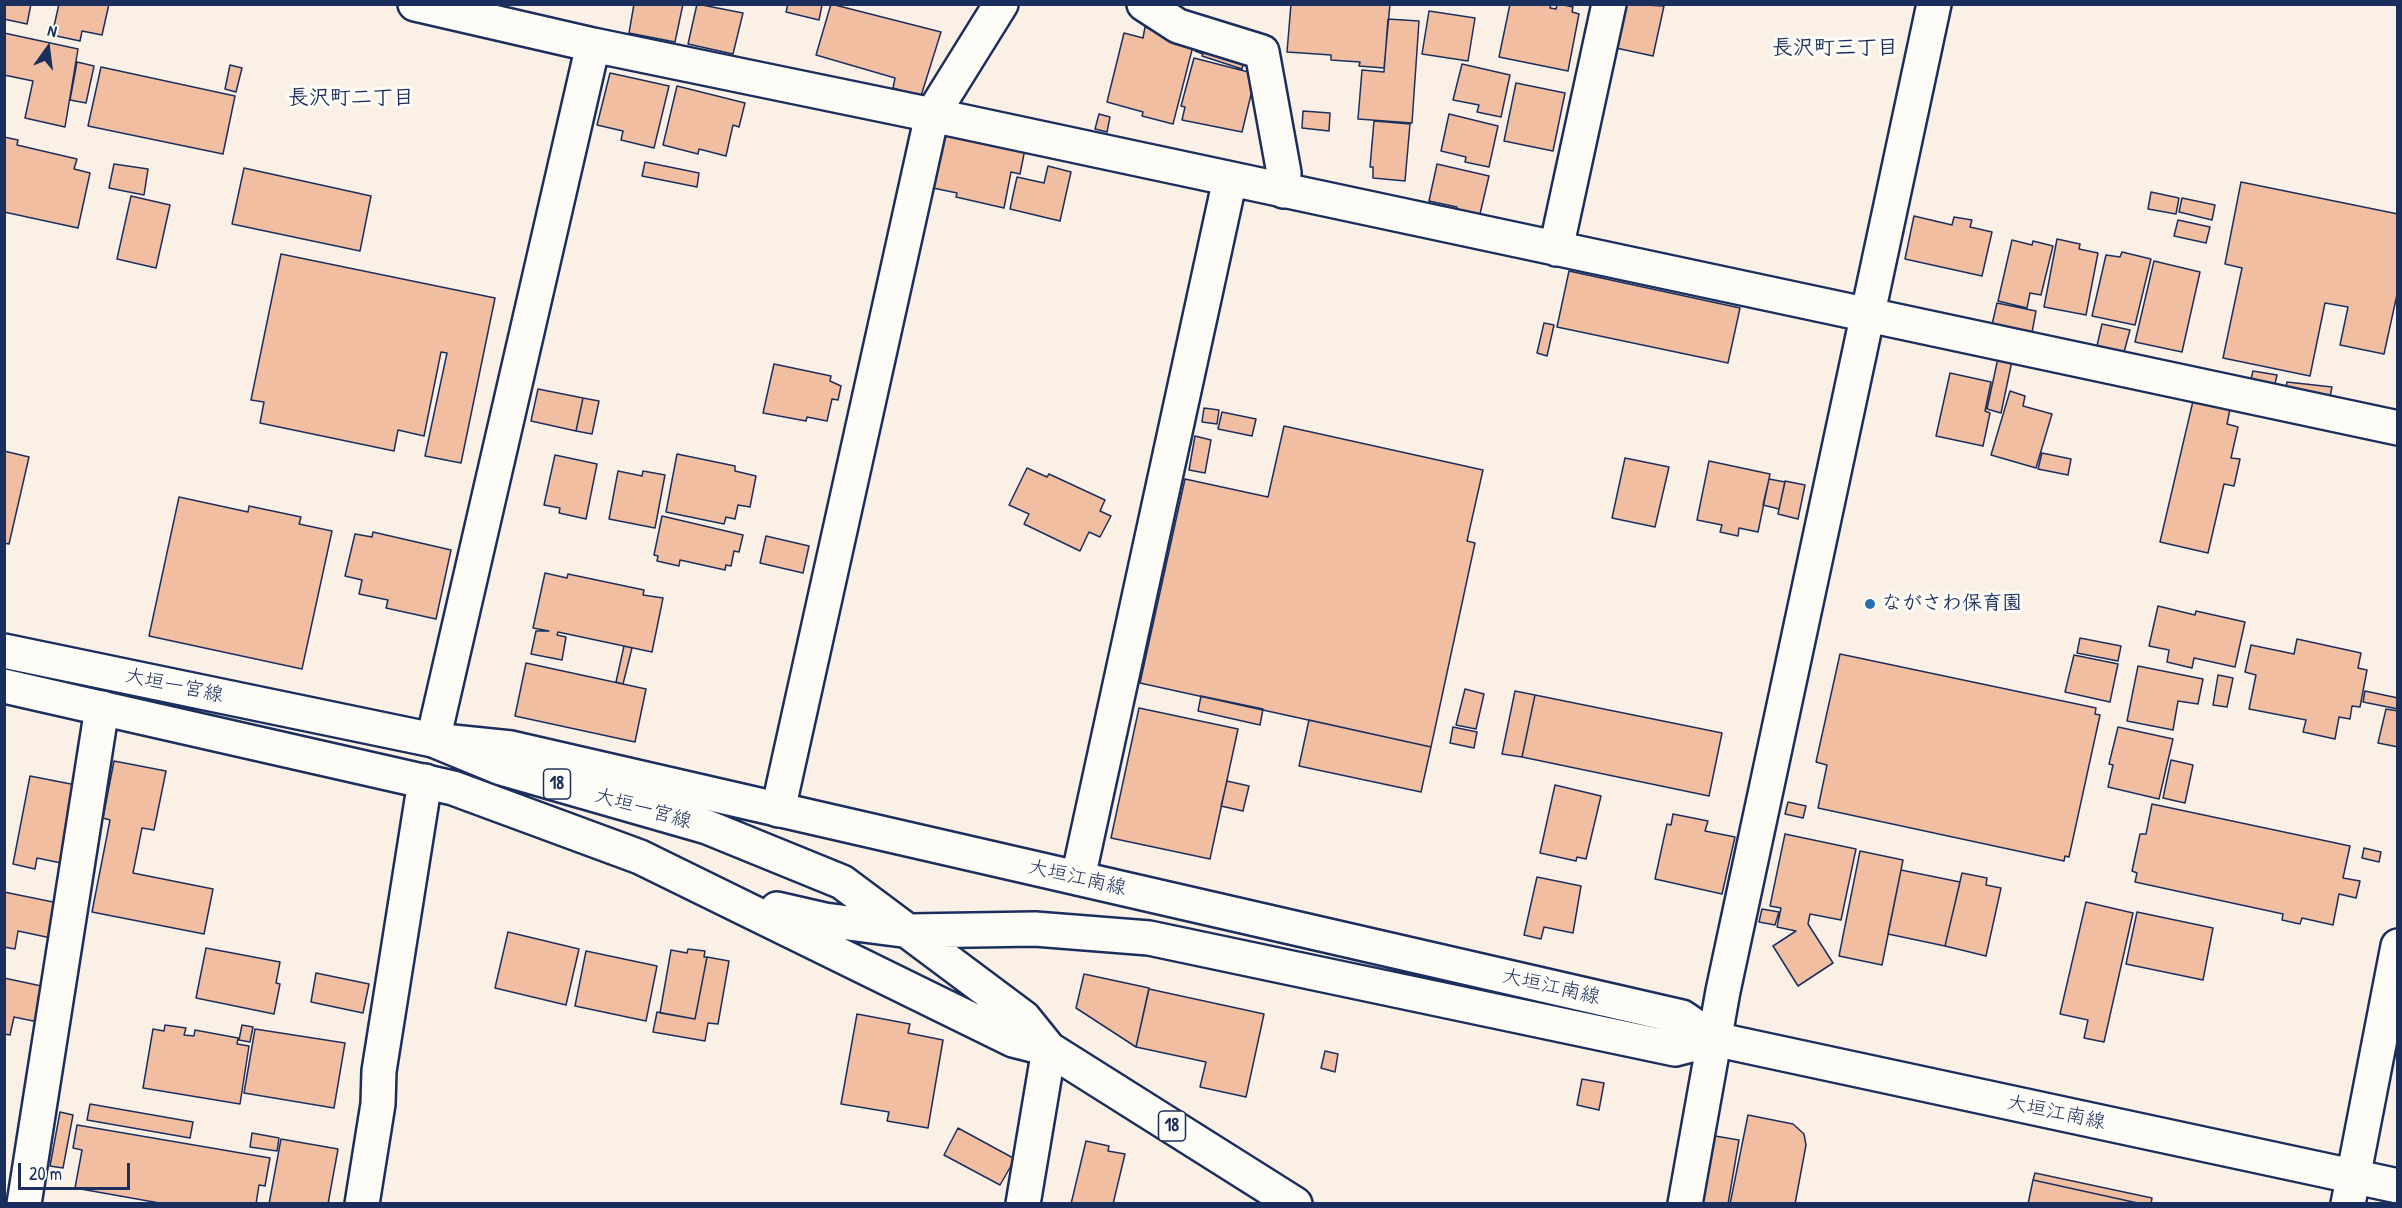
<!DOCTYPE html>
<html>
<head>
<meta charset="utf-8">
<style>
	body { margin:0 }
	#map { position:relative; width:2402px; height:1208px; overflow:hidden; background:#fbf0e6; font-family:"Patrick Hand",sans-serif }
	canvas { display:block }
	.frame { position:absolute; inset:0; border:6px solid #1b2f5e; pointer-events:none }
	.north { position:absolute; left:18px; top:18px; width:60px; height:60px; -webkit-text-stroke:4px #fdfcf7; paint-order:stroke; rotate:14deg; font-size:16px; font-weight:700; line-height:24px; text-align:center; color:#1b2f5e }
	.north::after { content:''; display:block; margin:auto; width:21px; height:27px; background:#1b2f5e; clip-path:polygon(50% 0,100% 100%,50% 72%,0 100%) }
	.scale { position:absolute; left:18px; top:1163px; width:112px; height:27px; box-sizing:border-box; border:3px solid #1b2f5e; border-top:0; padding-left:8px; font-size:18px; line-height:21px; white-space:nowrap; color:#1b2f5e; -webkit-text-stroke:4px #fdfcf7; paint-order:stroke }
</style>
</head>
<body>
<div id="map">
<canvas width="2402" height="1208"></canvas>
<div class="frame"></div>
<div class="north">N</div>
<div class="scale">20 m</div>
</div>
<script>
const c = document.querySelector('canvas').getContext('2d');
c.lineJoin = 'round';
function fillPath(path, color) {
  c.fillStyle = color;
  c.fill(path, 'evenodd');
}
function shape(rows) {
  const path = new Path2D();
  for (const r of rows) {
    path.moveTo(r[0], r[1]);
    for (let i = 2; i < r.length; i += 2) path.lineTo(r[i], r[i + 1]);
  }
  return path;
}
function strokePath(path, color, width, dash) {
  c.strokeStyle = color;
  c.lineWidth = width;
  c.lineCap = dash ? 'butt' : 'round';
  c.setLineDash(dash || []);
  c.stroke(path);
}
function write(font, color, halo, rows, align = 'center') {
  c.font = font + ' "Patrick Hand","Klee One",sans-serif';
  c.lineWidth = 6;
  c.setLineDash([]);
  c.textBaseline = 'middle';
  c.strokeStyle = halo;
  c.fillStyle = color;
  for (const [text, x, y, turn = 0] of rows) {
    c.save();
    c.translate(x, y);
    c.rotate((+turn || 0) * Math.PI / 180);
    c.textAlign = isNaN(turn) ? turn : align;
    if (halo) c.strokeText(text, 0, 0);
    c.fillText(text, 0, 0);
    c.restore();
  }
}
const building = shape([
	[4,4,31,4,27,24,4,19,4,4],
	[59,4,109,4,102,35,82,31,80,41,52,35,59,4],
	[634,4,683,4,675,42,629,33,634,4],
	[697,4,743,13,733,54,688,44,697,4],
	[788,4,822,5,819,20,786,12,788,4],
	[831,4,941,32,921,96,893,88,895,78,816,55,831,4],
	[1291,4,1390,4,1384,68,1359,66,1360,62,1331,60,1331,55,1287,52,1291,4],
	[1510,4,1551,4,1550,8,1556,9,1557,4,1559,4,1573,7,1572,12,1579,14,1568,71,1499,57,1510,4],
	[1626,4,1664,6,1653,56,1616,48,1626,4],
	[1429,11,1475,18,1468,61,1422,54,1429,11],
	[1388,19,1419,21,1412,123,1358,119,1362,70,1384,72,1388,19],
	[1145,27,1167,33,1165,39,1193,46,1173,124,1142,116,1143,112,1107,102,1124,33,1143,38,1145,27],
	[4,33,78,49,65,127,25,118,33,81,4,75,4,33],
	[1199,42,1244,61,1242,69,1202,56,1203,54,1195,51,1199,42],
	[1194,58,1256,74,1242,132,1182,120,1185,107,1181,106,1194,58],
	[77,62,94,66,86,103,70,100,77,62],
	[1462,64,1510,75,1501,117,1477,112,1479,105,1453,100,1462,64],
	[230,65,242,68,236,92,225,89,230,65],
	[101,67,235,96,223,154,88,126,101,67],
	[610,73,669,86,654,148,621,140,623,131,597,125,610,73],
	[1516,83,1565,93,1553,151,1504,141,1516,83],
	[677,86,745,103,739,127,733,125,726,156,699,149,698,154,663,145,677,86],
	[1303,111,1330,113,1329,131,1302,128,1303,111],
	[1099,114,1110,117,1107,132,1095,129,1099,114],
	[1449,114,1498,126,1489,167,1465,162,1466,157,1441,151,1449,114],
	[1374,121,1410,124,1405,181,1373,178,1373,167,1370,167,1374,121],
	[946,128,1025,149,1020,174,1011,172,1004,208,956,197,957,193,933,188,946,128],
	[4,137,18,140,17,145,77,159,74,169,90,173,78,228,4,212,4,137],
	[645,162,699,173,697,187,642,176,645,162],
	[114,164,148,169,144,195,109,188,114,164],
	[1437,164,1489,176,1479,218,1456,213,1457,207,1429,201,1437,164],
	[1048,166,1071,172,1060,221,1010,209,1017,177,1044,183,1048,166],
	[244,168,371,196,360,251,232,224,244,168],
	[2241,182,2398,214,2398,290,2384,354,2340,345,2348,307,2325,303,2310,376,2223,358,2242,268,2225,264,2241,182],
	[2151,192,2179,198,2176,214,2148,209,2151,192],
	[131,196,170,205,156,268,117,259,131,196],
	[2182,198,2215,205,2212,220,2179,212,2182,198],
	[1914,216,1952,225,1954,217,1972,220,1970,227,1992,232,1982,276,1905,259,1914,216],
	[2178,220,2210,227,2206,243,2174,236,2178,220],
	[2057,239,2080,244,2079,249,2098,253,2086,315,2044,307,2057,239],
	[2012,240,2032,245,2033,241,2053,246,2041,295,2030,293,2027,308,1998,301,2012,240],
	[2122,252,2151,259,2135,325,2092,316,2106,255,2120,257,2122,252],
	[281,254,495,298,461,463,425,456,447,353,441,352,424,436,398,430,394,451,260,423,264,402,251,400,281,254],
	[2154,261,2200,272,2182,352,2135,342,2154,261],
	[1569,271,1740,308,1728,363,1557,327,1569,271],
	[1997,303,2036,311,2031,338,1991,329,1997,303],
	[1544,323,1554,325,1547,356,1537,353,1544,323],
	[2102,324,2130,330,2123,356,2096,350,2102,324],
	[1998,358,2012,361,2001,413,1987,409,1998,358],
	[774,364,831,376,830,381,841,386,838,400,832,399,827,421,807,417,806,421,763,413,774,364],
	[2253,371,2277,375,2274,388,2250,383,2253,371],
	[1950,373,1991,382,1985,411,1990,413,1983,446,1936,436,1950,373],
	[2287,382,2332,387,2329,401,2285,392,2287,382],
	[538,389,583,398,576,431,531,421,538,389],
	[2010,391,2025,396,2023,406,2052,414,2036,468,1991,455,2010,391],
	[583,398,599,401,592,434,576,431,583,398],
	[2193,401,2230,409,2227,424,2238,427,2231,458,2240,459,2234,486,2224,484,2208,553,2160,542,2193,401],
	[1204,408,1219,410,1217,424,1202,422,1204,408],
	[1222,412,1256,419,1252,436,1218,429,1222,412],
	[1284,426,1483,470,1467,541,1475,543,1431,747,1140,683,1185,479,1268,497,1284,426],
	[1195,436,1211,440,1205,473,1189,470,1195,436],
	[4,451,29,457,9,544,4,543,4,451],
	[2042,453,2071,459,2068,475,2038,469,2042,453],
	[677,454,735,466,735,471,756,476,750,507,738,505,735,519,726,517,724,524,666,512,677,454],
	[555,455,597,464,586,519,559,513,560,508,544,505,555,455],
	[1625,458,1669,467,1655,527,1612,518,1625,458],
	[1709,461,1770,474,1758,532,1739,528,1738,536,1720,532,1722,525,1697,520,1709,461],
	[1027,468,1047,477,1049,474,1105,500,1100,511,1111,516,1100,537,1089,532,1080,551,1024,524,1029,514,1009,505,1027,468],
	[618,471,642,476,643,471,665,475,655,528,609,519,618,471],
	[1769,479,1785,482,1779,509,1763,505,1769,479],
	[1785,481,1805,485,1798,519,1778,514,1785,481],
	[179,497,248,512,249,506,301,517,299,524,332,531,302,669,149,636,179,497],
	[662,516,743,535,739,552,734,551,731,566,726,565,725,570,680,560,679,566,657,561,658,556,654,555,662,516],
	[373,532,451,550,436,619,386,608,388,600,359,594,362,580,345,576,355,534,372,537,373,532],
	[766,536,809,546,803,573,760,563,766,536],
	[545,573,567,578,568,574,644,590,643,595,663,598,652,652,558,632,557,635,566,637,562,660,531,654,536,631,549,631,533,628,545,573],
	[2158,606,2195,615,2196,611,2245,622,2235,667,2194,658,2192,668,2167,662,2169,650,2149,646,2158,606],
	[2080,638,2121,646,2118,661,2077,653,2080,638],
	[2297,639,2361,653,2358,668,2367,670,2360,707,2352,706,2350,719,2339,717,2335,739,2303,732,2306,720,2249,709,2256,675,2245,672,2251,645,2294,654,2297,639],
	[624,646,632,648,623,684,616,682,624,646],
	[1840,654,2096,708,2095,714,2100,715,2069,857,2065,856,2064,861,1818,808,1827,765,1816,762,1840,654],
	[2074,655,2118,664,2110,702,2065,692,2074,655],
	[526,663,646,689,635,742,515,716,526,663],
	[2138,666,2203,679,2198,704,2178,701,2173,730,2127,721,2138,666],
	[2218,675,2233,678,2227,707,2213,705,2218,675],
	[1465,689,1484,694,1476,729,1456,725,1465,689],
	[1515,691,1535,695,1522,757,1502,754,1515,691],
	[2365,691,2398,698,2398,709,2363,702,2365,691],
	[1535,695,1722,733,1709,796,1522,757,1535,695],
	[1201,696,1263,709,1260,725,1198,711,1201,696],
	[1139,708,1238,729,1210,859,1111,838,1139,708],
	[2386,709,2398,711,2398,747,2378,743,2386,709],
	[1309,720,1431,747,1421,792,1299,766,1309,720],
	[1453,727,1477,732,1474,748,1450,743,1453,727],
	[2118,727,2173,739,2159,799,2108,787,2113,765,2109,764,2118,727],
	[2171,760,2193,765,2185,803,2163,798,2171,760],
	[114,761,166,771,154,830,142,828,133,873,213,889,204,934,92,912,110,820,103,818,114,761],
	[30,776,76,785,61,863,37,858,35,869,13,864,30,776],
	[1227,781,1249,786,1243,811,1221,806,1227,781],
	[1555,785,1601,796,1586,859,1577,857,1576,861,1540,853,1555,785],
	[1788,802,1806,806,1803,818,1785,814,1788,802],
	[2152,804,2350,846,2343,878,2360,881,2356,898,2339,894,2333,925,2302,918,2300,924,2282,920,2283,914,2135,882,2137,873,2132,871,2140,834,2146,834,2152,804],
	[1673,814,1708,821,1705,831,1735,837,1722,894,1655,879,1667,824,1671,825,1673,814],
	[1785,834,1856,849,1841,920,1810,914,1808,924,1833,963,1798,986,1773,946,1796,931,1777,927,1781,908,1770,906,1785,834],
	[2364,848,2381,852,2379,862,2362,858,2364,848],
	[1860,851,1903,860,1882,965,1839,956,1860,851],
	[1901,870,1960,882,1945,946,1888,934,1901,870],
	[1962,873,1987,878,1986,885,2001,888,1986,956,1945,946,1962,873],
	[1537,877,1581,886,1573,933,1544,927,1541,939,1524,935,1537,877],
	[4,892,58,903,51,938,18,931,15,949,4,947,4,892],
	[2086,902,2133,913,2104,1042,2084,1038,2088,1020,2060,1014,2086,902],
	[1762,909,1779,912,1775,925,1759,922,1762,909],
	[2137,912,2213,928,2203,980,2126,964,2137,912],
	[508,932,579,949,566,1005,495,988,508,932],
	[206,948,280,962,276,983,280,984,274,1014,196,998,206,948],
	[688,949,705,951,704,957,707,957,695,1019,660,1013,671,950,687,953,688,949],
	[586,951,657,966,646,1021,575,1006,586,951],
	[707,957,729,961,718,1024,708,1023,705,1041,653,1032,657,1012,695,1019,707,957],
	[316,973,369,984,363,1013,311,1002,316,973],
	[1084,974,1149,988,1136,1047,1076,1008,1084,974],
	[4,978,46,987,38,1022,14,1017,10,1035,4,1034,4,978],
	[1149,989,1264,1014,1246,1097,1200,1087,1206,1062,1136,1047,1149,989],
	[857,1014,910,1024,908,1033,943,1040,928,1128,887,1121,889,1112,841,1104,857,1014],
	[165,1025,186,1028,184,1035,194,1036,195,1030,238,1038,237,1044,249,1046,240,1104,143,1088,153,1029,164,1031,165,1025],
	[242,1025,253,1027,250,1042,239,1040,242,1025],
	[255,1029,345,1043,334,1108,244,1093,255,1029],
	[1325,1051,1338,1054,1335,1072,1321,1068,1325,1051],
	[1582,1079,1604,1083,1599,1110,1577,1105,1582,1079],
	[90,1104,193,1122,190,1138,87,1120,90,1104],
	[60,1112,73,1115,63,1168,50,1166,60,1112],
	[1748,1115,1793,1124,1804,1134,1806,1145,1795,1204,1730,1204,1748,1115],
	[77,1125,270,1158,265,1186,259,1185,256,1204,165,1204,75,1188,82,1150,73,1148,77,1125],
	[958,1128,1015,1159,1000,1185,944,1155,958,1128],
	[252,1133,279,1138,277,1151,250,1147,252,1133],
	[1715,1136,1739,1140,1728,1204,1702,1204,1715,1136],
	[281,1139,338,1149,328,1204,269,1204,281,1139],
	[1086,1141,1109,1146,1108,1151,1125,1154,1113,1204,1071,1204,1086,1141],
	[2035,1173,2152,1198,2151,1204,2142,1204,2033,1180,2035,1173],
	[2033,1180,2142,1204,2028,1204,2033,1180]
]);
fillPath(building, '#f1bea2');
strokePath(building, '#1b2f5e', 1.5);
const minor = shape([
	[415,4,593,45,932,115,2398,428],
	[1144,4,1178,26,1262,52,1284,173,1283,191],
	[1556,249,1609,4],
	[433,740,593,45],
	[778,810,932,115,1001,4],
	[1078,878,1230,179],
	[24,1204,102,708],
	[362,1204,378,1104,379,1071,425,781],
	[1023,1204,1049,1049],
	[1685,1204,1723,991,1934,4],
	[2348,1204,2398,946]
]);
const major = shape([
	[4,651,433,740,501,768,707,827,842,882,1024,1018,1049,1049],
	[4,686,453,788,640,857,1013,1040,1049,1049,1295,1204],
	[433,740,511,748,1682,1017,1714,1039,2398,1186],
	[777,909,825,920,910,931,1035,929,1149,938,1675,1049,1714,1039]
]);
strokePath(minor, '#1b2f5e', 38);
strokePath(major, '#1b2f5e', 38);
strokePath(minor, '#fdfcf7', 33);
strokePath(major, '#fdfcf7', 33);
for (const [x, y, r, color] of [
	[1870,604,6,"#1f6fb2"]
]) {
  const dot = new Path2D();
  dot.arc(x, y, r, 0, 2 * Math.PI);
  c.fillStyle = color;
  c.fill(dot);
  strokePath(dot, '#fdfcf7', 2);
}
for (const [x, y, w] of [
	[557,784,27],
	[1172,1126,27]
]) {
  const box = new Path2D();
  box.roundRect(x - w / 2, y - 15, w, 30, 4.5);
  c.fillStyle = '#fdfcf7';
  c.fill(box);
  strokePath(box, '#1b2f5e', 1.5);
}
write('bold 18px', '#1b2f5e', null, [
	["18",557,784],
	["18",1172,1126]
]);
write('bold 20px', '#1b2f5e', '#fdfcf7', [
	["ながさわ保育園",1882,604]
], 'left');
write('20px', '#1b2f5e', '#fdfcf7', [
	["大垣一宮線",174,686,12],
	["大垣一宮線",643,809,16],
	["大垣江南線",1077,878,13],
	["大垣江南線",1551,987,13],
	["大垣江南線",2056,1113,12]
]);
write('bold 21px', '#1b2f5e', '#fdfcf7', [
	["長沢町三丁目",1835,48],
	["長沢町二丁目",351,98]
]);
</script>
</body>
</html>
